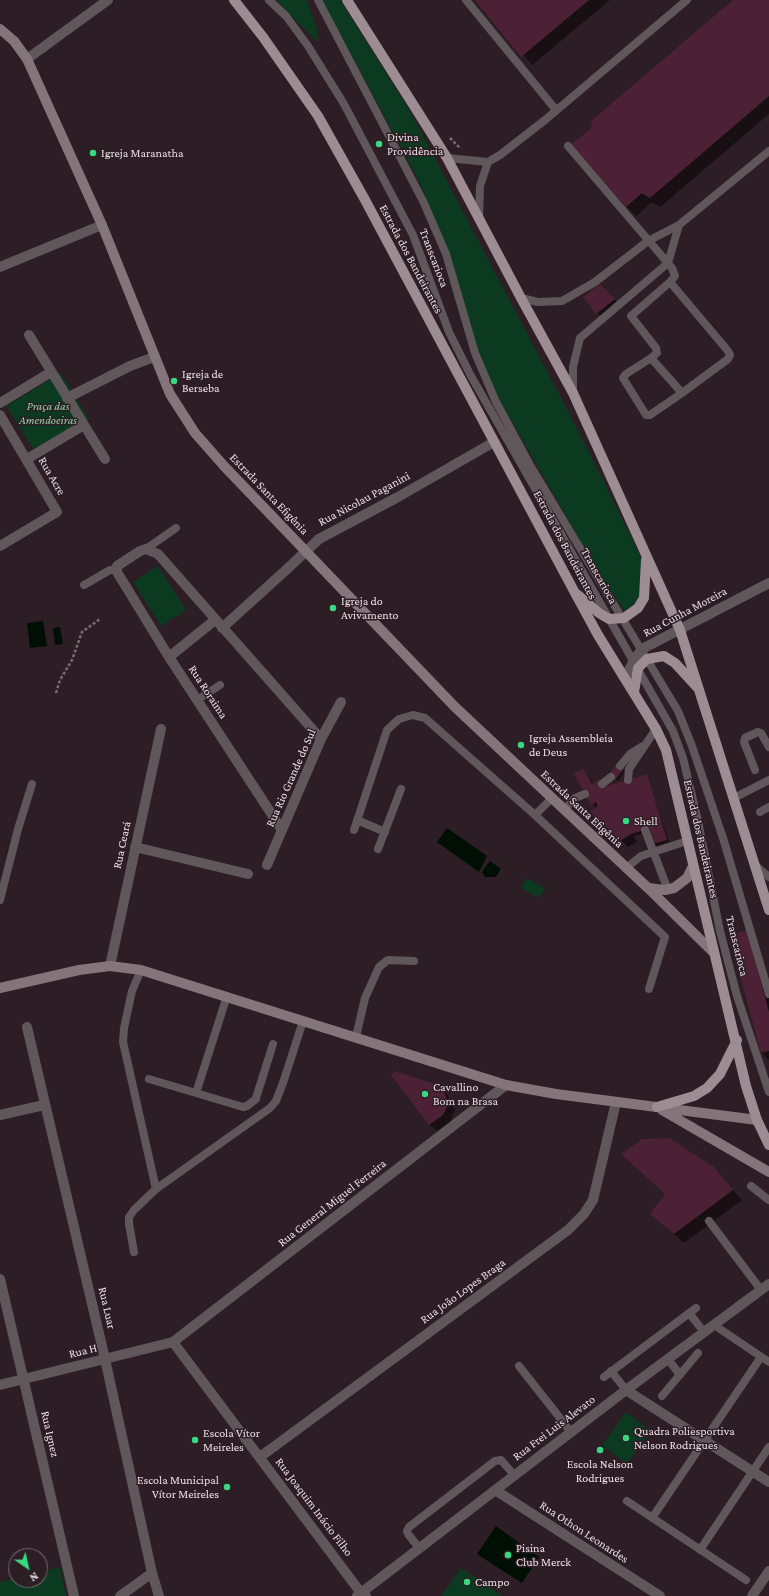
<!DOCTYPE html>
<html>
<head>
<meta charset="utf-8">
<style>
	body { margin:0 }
	#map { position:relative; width:769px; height:1596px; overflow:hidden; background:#2d1d24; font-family:"Crimson Pro",serif }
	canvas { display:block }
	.north { position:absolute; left:8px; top:1548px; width:40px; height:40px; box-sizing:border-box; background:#2d1d24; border:1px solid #796b70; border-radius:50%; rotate:146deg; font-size:11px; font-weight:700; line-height:16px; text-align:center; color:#eadfe3 }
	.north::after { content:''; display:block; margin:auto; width:14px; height:18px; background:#37d880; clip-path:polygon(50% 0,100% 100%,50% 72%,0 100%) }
</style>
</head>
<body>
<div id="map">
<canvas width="769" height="1596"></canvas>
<div class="north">N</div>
</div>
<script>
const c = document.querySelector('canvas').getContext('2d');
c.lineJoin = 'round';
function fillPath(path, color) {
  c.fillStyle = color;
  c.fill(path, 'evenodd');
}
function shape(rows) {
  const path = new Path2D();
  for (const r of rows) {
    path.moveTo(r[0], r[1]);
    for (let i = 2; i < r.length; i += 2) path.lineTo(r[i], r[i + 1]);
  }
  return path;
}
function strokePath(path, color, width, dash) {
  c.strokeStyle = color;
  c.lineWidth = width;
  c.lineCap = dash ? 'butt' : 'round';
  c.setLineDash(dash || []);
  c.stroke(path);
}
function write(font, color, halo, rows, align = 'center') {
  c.font = font + ' "Crimson Pro",serif';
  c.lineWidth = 3;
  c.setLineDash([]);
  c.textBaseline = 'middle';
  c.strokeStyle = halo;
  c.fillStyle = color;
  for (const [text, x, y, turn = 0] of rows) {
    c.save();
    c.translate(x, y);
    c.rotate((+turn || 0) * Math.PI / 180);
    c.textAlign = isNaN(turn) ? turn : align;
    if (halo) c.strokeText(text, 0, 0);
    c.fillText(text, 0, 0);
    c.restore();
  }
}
fillPath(shape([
	[276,0,307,0,317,29,318,43],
	[322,0,340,0,411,113,579,432,638,551,648,574,641,601,625,611,596,568,494,391,475,344,453,265,419,181],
	[61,373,89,419,35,452,6,406],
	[158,566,186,610,161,626,133,582],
	[526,878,545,888,539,898,521,888],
	[626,1412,651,1431,627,1464,602,1445],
	[60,1567,66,1596,0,1596,0,1582,16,1578,16,1580,40,1580,40,1572],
	[461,1568,503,1596,441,1596]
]), '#0b3a20');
fillPath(shape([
	[43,621,47,646,30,648,27,623],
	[60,627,63,644,55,645,53,628],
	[447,828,487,856,479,872,437,842],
	[490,861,501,869,496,877,485,877,482,872],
	[496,1526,539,1557,522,1583,477,1554]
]), '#000f03');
fillPath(shape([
	[476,0,610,0,532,65],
	[735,0,769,0,769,114,660,207,652,202,636,216,626,206,593,128],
	[600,285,619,304,602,318,584,297],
	[623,769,625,771,618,781,611,776],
	[583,770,594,784,600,781,607,788,646,775,669,842,656,846,650,831,634,836,637,842,628,847,592,811,596,808,575,774],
	[746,931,769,995,769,1060,762,1053,730,935],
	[440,1087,448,1095,455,1110,450,1122,437,1131,429,1124],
	[713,1168,742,1200,684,1243,651,1214,666,1194]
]), '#0007');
fillPath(shape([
	[475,0,589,0,521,57],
	[733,0,769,0,769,96,650,198,642,193,626,207,571,144,592,128,591,121],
	[600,284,615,299,596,314,583,297],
	[617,763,624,769,615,780,608,775],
	[583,768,592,784,600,779,604,787,647,774,667,840,653,844,648,829,631,834,620,841,590,811,598,806,596,802,591,805,574,774],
	[747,930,769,1012,769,1051,761,1053,729,935],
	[395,1071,441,1086,449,1103,443,1115,429,1125,391,1075],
	[669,1138,714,1167,733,1190,674,1234,650,1214,665,1194,621,1154,642,1139]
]), '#4c2035');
strokePath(shape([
	[450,138,460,148],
	[56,693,60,680,72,660,82,632,100,619]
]), '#796b71', 2.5, [3, 2]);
strokePath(shape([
	[269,0,286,16,308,46,344,104,413,235,449,332,471,376,673,731,683,758,698,821,720,931,737,996,769,1092],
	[318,0,423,201,446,254,475,353,496,402,530,465,678,711,692,746,723,838,769,994],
	[466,0,556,110],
	[568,146,672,268,675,276,670,282,728,351,730,355,728,359,682,393,650,415,646,415,623,378,626,374,651,358],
	[447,158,488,162,500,155,545,120,687,0],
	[479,218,480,186,488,162],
	[679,225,769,151],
	[670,282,631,316,656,348,657,353,651,358,682,393],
	[521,298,538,302,562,301,595,282,648,241,679,225,668,263,580,338,573,367,573,392],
	[146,549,176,528],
	[84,585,110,570,117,569],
	[197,700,220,685],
	[620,766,630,754,641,747],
	[755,770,744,742,745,738,758,732,761,733,769,747],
	[628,780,629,769,656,729],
	[602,784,611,777],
	[734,798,769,780],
	[551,799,535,815,665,937,649,989],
	[564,810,575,798,585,794],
	[760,812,769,807],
	[357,820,385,832],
	[354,830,387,730,399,719,413,715,425,718,535,815],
	[645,830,668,890],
	[378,849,401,789],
	[754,864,769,877],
	[626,868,641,856,687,841],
	[0,900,18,829,32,784],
	[141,970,132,991,124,1028,123,1042,156,1189],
	[356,1037,365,998,379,967,388,960,414,961],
	[149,1079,243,1107,247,1106,256,1099,257,1095,273,1044],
	[196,1093,227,996],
	[751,1186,769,1200],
	[709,1221,761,1290],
	[134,1252,129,1224,129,1217,134,1210,156,1189,270,1108,276,1101,283,1083,303,1021],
	[689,1313,704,1332],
	[714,1325,769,1362],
	[668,1359,680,1375],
	[519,1366,571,1432],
	[611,1371,626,1390],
	[604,1377,696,1308],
	[662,1396,698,1353],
	[627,1501,746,1580],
	[652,1518,761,1357],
	[419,1548,408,1534,407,1531,409,1527,495,1461,501,1460,514,1475],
	[700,1550,769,1447]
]), '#60575b', 8);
strokePath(shape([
	[27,59,108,0],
	[0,267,102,225],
	[29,335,105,459],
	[67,398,130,366,154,357],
	[0,403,51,372],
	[0,415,57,512,0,546],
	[27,459,84,425],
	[222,628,286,570,319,539,398,497,494,442],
	[169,657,215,620],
	[625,678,634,660,642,649,769,583],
	[282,830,169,657,117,572,117,566,140,551,146,549,158,554,321,739],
	[135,847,248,874],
	[267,865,321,739,341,702],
	[110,966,161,729],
	[27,1027,105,1359,152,1573,159,1596],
	[0,1115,44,1105],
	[0,1279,74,1596],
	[173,1342,361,1593,366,1596],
	[0,1385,173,1342,506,1085],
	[626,1390,769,1482],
	[260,1457,568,1230,584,1214,593,1200,616,1102],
	[495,1490,660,1596],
	[120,1596,152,1573],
	[357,1596,626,1390,769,1284],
	[752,1596,769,1571]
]), '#60575b', 10);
strokePath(shape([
	[0,29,14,41,27,59,102,225,170,394,195,433,224,466,455,707,648,888,714,953],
	[648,888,665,890,674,888,687,878,693,866],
	[0,988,79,970,110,966,141,970,506,1085,556,1094,757,1120],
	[662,1110,769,1172]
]), '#83757a', 10);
strokePath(shape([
	[234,0,263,37,318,116,364,198,574,591,598,635,656,729,666,750,746,1086,757,1120,769,1145],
	[347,0,447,158,521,298,573,393,680,630,769,910],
	[578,595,599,613,609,619,624,618,638,608,644,598,646,560],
	[634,692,638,668,647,659,664,656,675,663,697,687],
	[657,1107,694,1096,707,1088,720,1074,737,1040]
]), '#9e8c93', 10);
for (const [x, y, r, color] of [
	[379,144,4,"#37d880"],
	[93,153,4,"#37d880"],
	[174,381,4,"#37d880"],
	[333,608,4,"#37d880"],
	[521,745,4,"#37d880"],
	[626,821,4,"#37d880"],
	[425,1094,4,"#37d880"],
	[626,1438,4,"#37d880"],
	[195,1440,4,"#37d880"],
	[600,1450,4,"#37d880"],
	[227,1487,4,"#37d880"],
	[508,1555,4,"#37d880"],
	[467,1582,4,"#37d880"]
]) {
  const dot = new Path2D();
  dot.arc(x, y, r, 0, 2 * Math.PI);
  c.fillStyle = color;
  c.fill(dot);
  strokePath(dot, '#2d1d24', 1.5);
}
write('12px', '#eadfe3', '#2d1d24', [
	["Divina",387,137],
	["Providência",387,151],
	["Igreja Maranatha",101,153],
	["Igreja de",182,374],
	["Berseba",182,388],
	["Igreja do",341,601],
	["Avivamento",341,615],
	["Igreja Assembleia",529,738],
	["de Deus",529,752],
	["Shell",634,821],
	["Cavallino",433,1087],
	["Bom na Brasa",433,1101],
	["Quadra Poliesportiva",634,1431],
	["Nelson Rodrigues",634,1445],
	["Escola Vítor",203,1433],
	["Meireles",203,1447],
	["Escola Nelson",600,1464,"center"],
	["Rodrigues",600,1478,"center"],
	["Escola Municipal",219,1480,"right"],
	["Vítor Meireles",219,1494,"right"],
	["Pisina",516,1548],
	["Club Merck",516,1562],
	["Campo",475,1582]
], 'left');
write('12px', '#eadfe3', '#2d1d24', [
	["Transcarioca",434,258,69],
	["Estrada dos Bandeirantes",411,259,62],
	["Rua Acre",52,476,60],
	["Estrada Santa Efigênia",269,494,46],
	["Rua Nicolau Paganini",364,499,-28],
	["Estrada dos Bandeirantes",565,545,62],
	["Transcarioca",599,576,61],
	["Rua Cunha Moreira",685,612,-28],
	["Rua Roraima",208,692,57],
	["Rua Rio Grande do Sul",291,778,-66],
	["Estrada Santa Efigênia",582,809,43],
	["Estrada dos Bandeirantes",701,839,77],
	["Rua Ceará",122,845,-78],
	["Transcarioca",737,946,76],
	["Rua General Miguel Ferreira",332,1203,-38],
	["Rua João Lopes Braga",463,1291,-36],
	["Rua Luar",107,1308,77],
	["Rua H",83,1351,-14],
	["Rua Frei Luis Alevato",554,1428,-37],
	["Rua Ignez",50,1434,77],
	["Rua Joaquim Inácio Filho",314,1507,53],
	["Rua Othon Leonardes",584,1532,33]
]);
write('italic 12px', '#8bd4a3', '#2d1d24', [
	["Praça das",48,406],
	["Amendoeiras",48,420]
]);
</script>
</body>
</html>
